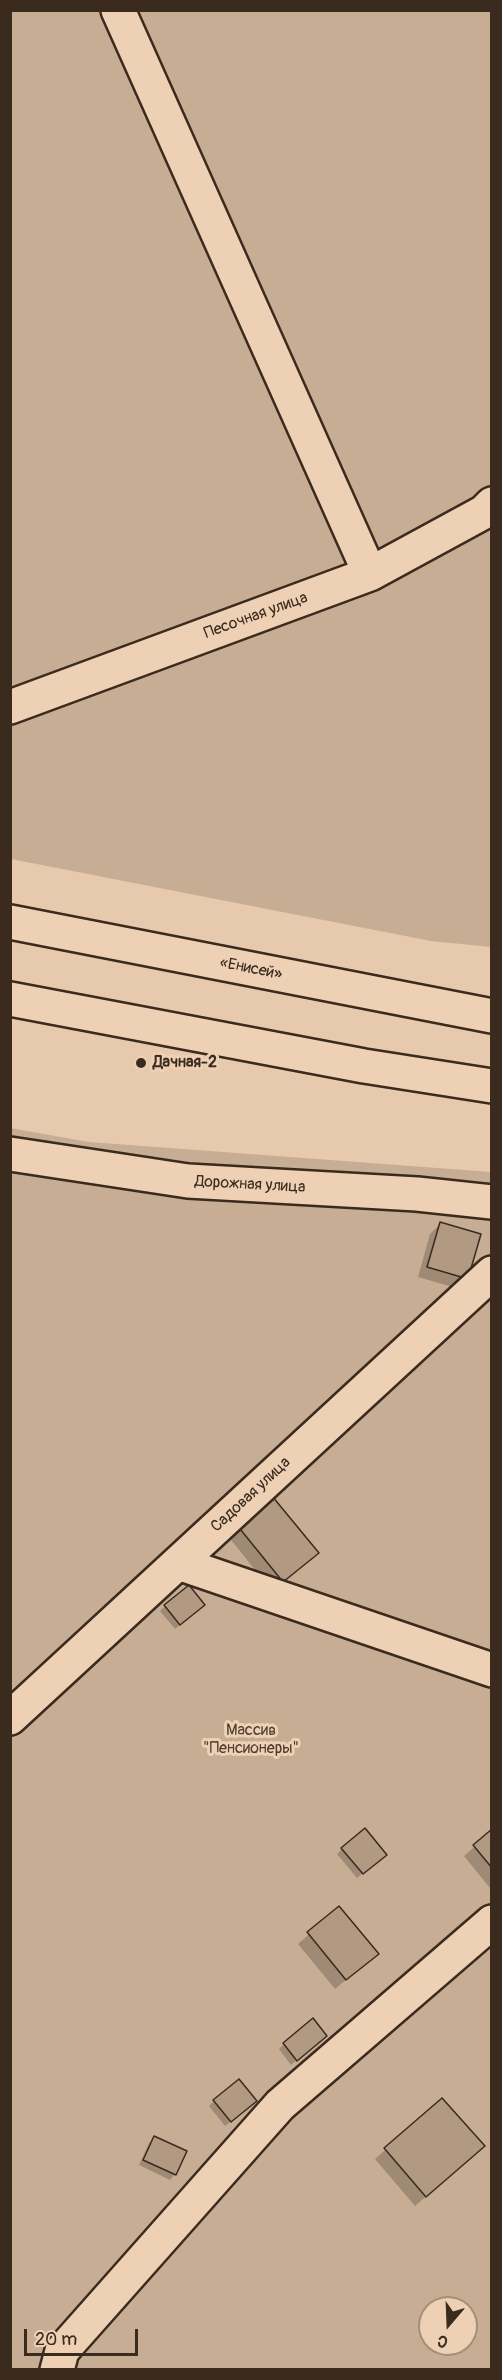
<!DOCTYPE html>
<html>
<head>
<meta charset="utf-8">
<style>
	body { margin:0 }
	#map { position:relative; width:502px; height:2380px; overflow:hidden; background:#e7caae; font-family:Pangolin,sans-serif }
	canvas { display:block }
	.frame { position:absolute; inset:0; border:12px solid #3b2a1e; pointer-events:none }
	.north { position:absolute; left:418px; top:2296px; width:60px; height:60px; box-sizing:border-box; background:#eed1b4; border:2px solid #a68e78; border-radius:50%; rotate:199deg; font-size:16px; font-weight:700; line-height:24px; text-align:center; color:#3b2a1e }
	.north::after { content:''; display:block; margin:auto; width:21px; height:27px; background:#3b2a1e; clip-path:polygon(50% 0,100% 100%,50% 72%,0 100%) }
	.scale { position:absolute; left:24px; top:2329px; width:114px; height:27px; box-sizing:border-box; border:3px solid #3b2a1e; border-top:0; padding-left:8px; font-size:18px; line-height:21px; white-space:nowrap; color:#3b2a1e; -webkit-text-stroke:4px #eed1b4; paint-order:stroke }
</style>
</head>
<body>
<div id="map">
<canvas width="502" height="2380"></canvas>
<div class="frame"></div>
<div class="north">С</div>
<div class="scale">20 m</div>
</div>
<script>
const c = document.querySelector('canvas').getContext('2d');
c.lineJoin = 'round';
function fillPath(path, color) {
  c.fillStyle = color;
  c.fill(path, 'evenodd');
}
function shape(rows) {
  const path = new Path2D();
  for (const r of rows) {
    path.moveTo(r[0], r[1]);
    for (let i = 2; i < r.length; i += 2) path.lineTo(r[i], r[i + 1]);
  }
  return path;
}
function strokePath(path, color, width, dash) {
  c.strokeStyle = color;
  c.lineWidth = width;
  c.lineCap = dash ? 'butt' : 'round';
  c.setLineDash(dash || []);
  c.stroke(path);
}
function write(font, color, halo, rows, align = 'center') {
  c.font = font + ' Pangolin,sans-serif';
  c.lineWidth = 6;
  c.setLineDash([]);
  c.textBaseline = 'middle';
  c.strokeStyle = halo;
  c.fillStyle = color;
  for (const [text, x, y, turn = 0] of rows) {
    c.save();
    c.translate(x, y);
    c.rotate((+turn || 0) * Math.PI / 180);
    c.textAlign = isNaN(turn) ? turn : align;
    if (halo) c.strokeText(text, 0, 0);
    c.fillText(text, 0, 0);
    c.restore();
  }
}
fillPath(shape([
	[10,11,491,11,491,947,431,941,11,859],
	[10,1128,89,1142,491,1172,491,2369,11,2369],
	[430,2308,466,2308,466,2344,430,2344]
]), '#c7ad94');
fillPath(shape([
	[440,1224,466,1278,456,1288,418,1277,430,1234],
	[237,1525,307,1562,272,1591,227,1535],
	[165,1606,198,1610,175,1629,160,1611],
	[492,1831,492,1887,490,1888,464,1856],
	[342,1849,379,1860,357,1878,337,1854],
	[339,1908,377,1954,335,1989,298,1944],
	[320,2041,291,2065,279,2049,284,2044],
	[442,2100,473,2156,415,2206,375,2159],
	[214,2101,250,2106,225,2126,209,2106],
	[155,2138,175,2174,170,2180,139,2165,149,2143]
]), '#0003');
const building = shape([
	[440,1222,481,1234,468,1279,427,1267,440,1222],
	[272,1496,319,1553,283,1582,236,1524,272,1496],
	[189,1585,205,1605,180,1625,164,1605,189,1585],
	[365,1828,387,1855,363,1874,341,1848,365,1828],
	[492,1829,492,1868,473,1845,492,1829],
	[339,1906,379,1954,346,1980,307,1932,339,1906],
	[313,2018,327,2036,297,2061,283,2043,313,2018],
	[239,2079,257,2101,231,2122,213,2100,239,2079],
	[442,2098,485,2146,426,2197,384,2148,442,2098],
	[154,2136,187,2151,176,2175,143,2160,154,2136]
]);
fillPath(building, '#b29981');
strokePath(building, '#3b2a1e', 1.5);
const minor = shape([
	[118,10,370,574],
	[10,707,370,574,484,512,492,504],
	[10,1154,188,1181,417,1194,492,1202],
	[178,1563,492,1670],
	[10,1718,492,1273],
	[57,2370,62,2351,280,2105,492,1922]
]);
const highway = shape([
	[10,922,492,1016],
	[10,999,364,1066,492,1086]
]);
strokePath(minor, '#3b2a1e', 38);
strokePath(highway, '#3b2a1e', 38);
strokePath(minor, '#eed1b4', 33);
strokePath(highway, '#eed1b4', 33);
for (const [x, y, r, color] of [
	[141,1063,6,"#3b2a1e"]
]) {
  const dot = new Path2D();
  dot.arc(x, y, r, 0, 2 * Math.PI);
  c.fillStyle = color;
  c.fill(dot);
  strokePath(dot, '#eed1b4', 2);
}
write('16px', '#3b2a1e', '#eed1b4', [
	["Песочная улица",256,616,-20],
	["«Енисей»",251,969,11],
	["Дорожная улица",250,1185,3],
	["Садовая улица",251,1495,-43]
]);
write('bold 16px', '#3b2a1e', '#eed1b4', [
	["Дачная-2",153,1063]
], 'left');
write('16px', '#503e30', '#eed1b4', [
	["Массив",251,1731],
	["\"Пенсионеры\"",251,1749]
]);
</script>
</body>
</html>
